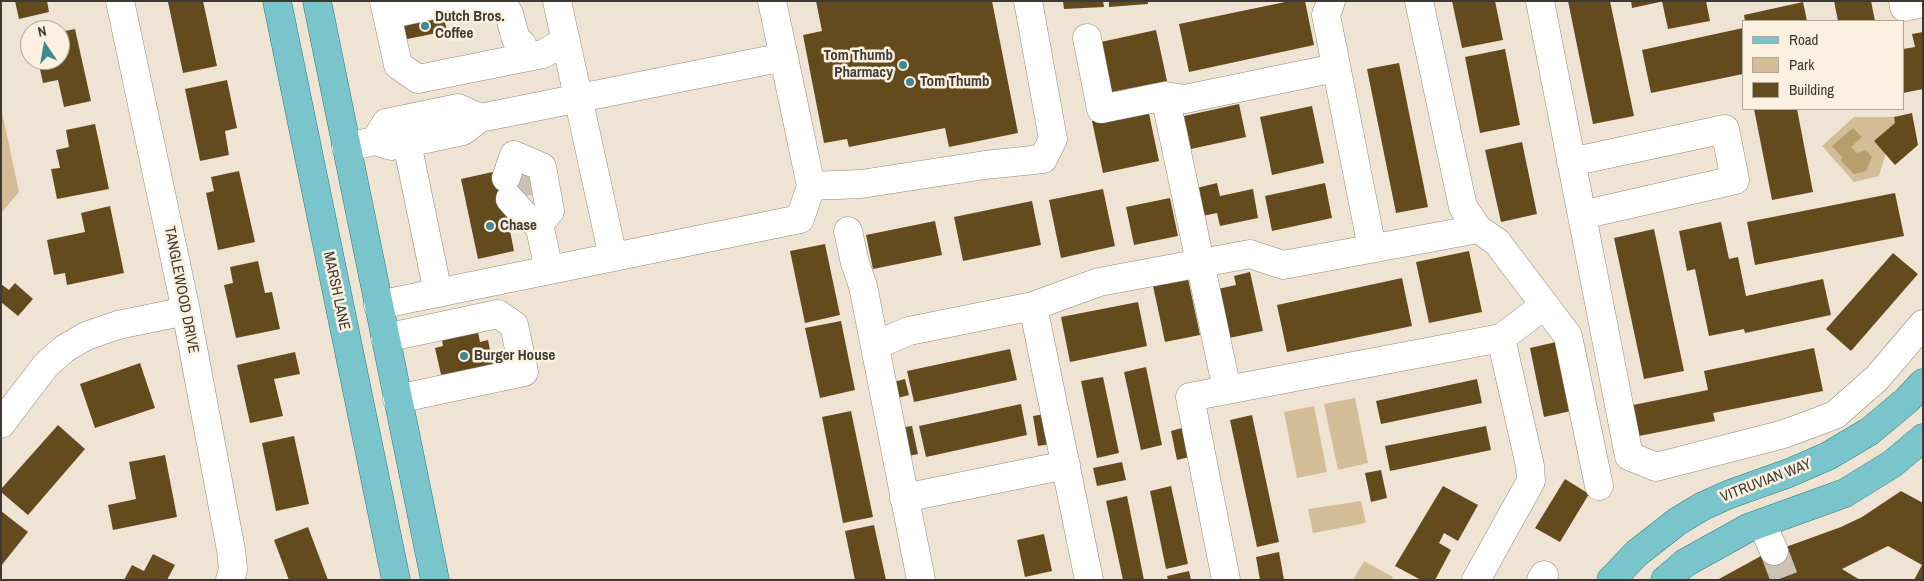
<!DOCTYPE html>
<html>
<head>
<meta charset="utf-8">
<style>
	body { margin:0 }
	#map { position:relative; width:1924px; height:581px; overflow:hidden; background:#efe4d3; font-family:"Archivo Narrow",sans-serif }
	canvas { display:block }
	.frame { position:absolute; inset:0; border:2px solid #3e3933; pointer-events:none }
	.legend { position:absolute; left:1742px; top:20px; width:162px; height:90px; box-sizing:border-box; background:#fcf1e0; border:1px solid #b0a79b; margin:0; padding:6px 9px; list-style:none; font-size:15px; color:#3e3933 }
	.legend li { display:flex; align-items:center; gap:10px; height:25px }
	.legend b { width:25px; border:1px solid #b0a79b }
	.north { position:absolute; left:20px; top:20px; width:50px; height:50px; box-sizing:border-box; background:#fcf1e0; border:1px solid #b0a79b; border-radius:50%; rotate:348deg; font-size:14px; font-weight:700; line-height:20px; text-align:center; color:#3e3933 }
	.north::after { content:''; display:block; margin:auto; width:18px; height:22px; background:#418890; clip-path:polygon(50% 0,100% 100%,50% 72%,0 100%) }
</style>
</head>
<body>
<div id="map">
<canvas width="1924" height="581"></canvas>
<div class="frame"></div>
<ul class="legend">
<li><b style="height:6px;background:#7ac5cc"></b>Road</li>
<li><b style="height:14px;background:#d3bd97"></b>Park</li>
<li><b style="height:14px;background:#644b1e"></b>Building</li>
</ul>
<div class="north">N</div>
</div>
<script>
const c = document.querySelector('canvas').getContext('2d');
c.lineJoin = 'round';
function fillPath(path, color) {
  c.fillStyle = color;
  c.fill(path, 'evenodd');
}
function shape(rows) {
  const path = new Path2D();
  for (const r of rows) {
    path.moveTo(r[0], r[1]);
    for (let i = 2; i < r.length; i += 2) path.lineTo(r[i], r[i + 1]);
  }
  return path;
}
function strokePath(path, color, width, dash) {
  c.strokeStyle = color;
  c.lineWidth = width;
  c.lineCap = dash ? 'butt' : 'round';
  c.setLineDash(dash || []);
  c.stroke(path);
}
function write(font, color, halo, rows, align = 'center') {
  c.font = font + ' "Archivo Narrow",sans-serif';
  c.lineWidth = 5;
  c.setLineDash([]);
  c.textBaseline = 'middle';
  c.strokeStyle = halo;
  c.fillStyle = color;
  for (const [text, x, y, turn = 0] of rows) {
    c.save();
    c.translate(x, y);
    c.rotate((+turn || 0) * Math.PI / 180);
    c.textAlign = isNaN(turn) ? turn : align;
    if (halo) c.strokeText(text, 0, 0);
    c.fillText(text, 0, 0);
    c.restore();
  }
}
fillPath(shape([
	[1,107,19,192,1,213],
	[1854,117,1894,117,1895,123,1879,176,1854,182,1822,146],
	[1355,398,1368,463,1338,470,1324,404],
	[1314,406,1327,472,1297,478,1284,412],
	[1361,501,1366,523,1313,533,1308,509],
	[1364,561,1393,577,1391,580,1353,580]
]), '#d3bd97');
fillPath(shape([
	[1853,128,1862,137,1851,147,1857,153,1866,150,1872,157,1866,171,1854,174,1841,161,1842,157,1832,146]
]), '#b79c6e');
fillPath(shape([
	[15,1,47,1,49,12,19,19],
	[203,1,217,66,183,73,168,2],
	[816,1,992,1,1018,133,949,147,945,128,849,147,847,139,824,143,803,35,822,31],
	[1063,1,1103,1,1104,7,1064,9],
	[1109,1,1148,1,1148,4,1109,7],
	[1290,1,1305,1,1314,45,1189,72,1179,24],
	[1452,1,1495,1,1503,40,1462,48],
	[1568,1,1610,1,1634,116,1593,124],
	[1631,1,1660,1,1660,2,1632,8],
	[1662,1,1706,1,1710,21,1668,29],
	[1834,1,1871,1,1875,21,1838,21],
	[1803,2,1807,21,1745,21,1744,15],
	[443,14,447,31,407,39,403,22],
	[1743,28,1743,74,1651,93,1642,50],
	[75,29,91,101,64,107,58,80,43,83,38,60,60,60,60,32],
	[1156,30,1167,81,1112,92,1101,42],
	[1923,32,1923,89,1903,93,1903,49,1915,47,1912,34],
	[1505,49,1520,125,1480,133,1465,57],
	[1399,63,1428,207,1396,213,1367,69],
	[227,80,237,128,225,131,229,155,200,161,185,89],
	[1239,104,1246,137,1191,149,1184,116],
	[1312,106,1324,163,1272,175,1260,117],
	[1148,109,1159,161,1103,173,1092,121],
	[1754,109,1797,109,1813,192,1772,200],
	[1912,113,1918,145,1895,165,1874,141,1895,123,1894,117],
	[95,124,109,189,57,199,51,169,60,168,56,150,69,147,66,130],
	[1522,142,1537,214,1501,222,1485,150],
	[239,171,255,242,218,250,206,193,214,191,211,177],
	[497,171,499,179,533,172,537,193,504,200,514,251,478,259,461,179],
	[1217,183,1220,196,1253,189,1258,218,1220,226,1217,213,1202,216,1197,188],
	[1325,183,1332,218,1272,231,1265,196],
	[1103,189,1115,246,1061,258,1049,200],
	[1895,193,1904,236,1755,265,1747,222],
	[1170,198,1178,236,1134,245,1126,207],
	[1032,201,1041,245,963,261,954,217],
	[110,206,124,273,67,285,65,273,54,275,47,240,85,232,81,213],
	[935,221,942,255,873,269,866,235],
	[1721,222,1729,259,1738,257,1746,296,1823,279,1831,315,1745,333,1744,329,1709,336,1695,269,1687,271,1679,231],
	[1654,229,1684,371,1644,379,1614,238],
	[825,244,840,315,805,323,790,251],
	[1469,251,1482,312,1429,323,1416,262],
	[1893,253,1918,274,1851,351,1826,329],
	[258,261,265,293,272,292,280,329,236,338,224,285,233,283,230,267],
	[1250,272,1263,331,1229,338,1218,289,1236,285,1234,276],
	[1187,274,1200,335,1165,342,1152,281],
	[1402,278,1412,326,1287,352,1277,305],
	[15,283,33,299,18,316,1,302,1,284,9,290],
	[1138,302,1147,346,1070,362,1061,317],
	[841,321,855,390,820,398,805,328],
	[478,332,480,342,488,340,493,365,442,379,435,348,443,346,442,339],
	[1556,342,1571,411,1544,417,1530,348],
	[1814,348,1823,391,1713,413,1715,421,1639,436,1633,405,1708,390,1704,371],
	[1010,349,1017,380,914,402,907,371],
	[295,352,300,374,274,379,283,416,250,423,237,365],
	[140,363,155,408,95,428,80,384],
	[1146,367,1162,445,1141,450,1124,372],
	[1103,377,1119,453,1097,458,1081,381],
	[905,379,909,395,894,399,890,383],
	[1477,379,1482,403,1381,424,1376,401],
	[1021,404,1027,435,926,457,919,426],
	[851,411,873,517,843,523,822,417],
	[1045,414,1051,444,1038,446,1033,416],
	[1252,415,1279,542,1257,547,1230,420],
	[58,425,85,449,28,515,1,492,1,489],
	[912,426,918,454,904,457,898,428],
	[1486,426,1491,450,1390,471,1385,446],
	[1182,428,1189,457,1177,460,1171,431],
	[294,436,309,504,276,511,262,443],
	[165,455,177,517,113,530,108,505,136,499,129,462],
	[1122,462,1126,480,1097,486,1093,468],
	[1381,470,1387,498,1371,502,1365,473],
	[1565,479,1589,494,1560,542,1535,528],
	[1171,486,1188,564,1166,569,1150,491],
	[1443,486,1478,505,1458,541,1444,533,1439,543,1451,550,1435,580,1421,580,1395,566],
	[1901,491,1923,503,1923,580,1914,580,1922,565,1888,546,1842,569,1860,580,1717,580,1761,556,1841,527,1862,517],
	[1127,496,1144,580,1123,580,1106,501],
	[1,511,28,532,1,566],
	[874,525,886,580,855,580,845,531],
	[308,527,328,580,289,580,274,540],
	[1044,534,1052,571,1025,577,1017,540],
	[1279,552,1284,580,1260,580,1256,557],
	[153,554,175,565,167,580,124,580,132,565,144,571],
	[1189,571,1191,580,1168,580,1167,576]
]), '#644b1e');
strokePath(shape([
	[518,175,522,196],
	[1774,551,1785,580]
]), '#ccc2b3', 28, [28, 14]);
const minor = shape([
	[120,1,186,311,231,550,233,569,230,580],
	[384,1,398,65,418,79,543,54,566,41],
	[557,1,613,257],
	[1331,1,1326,15,1372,248],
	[1419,1,1463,207,1478,229,1497,242,1568,336,1599,486],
	[1540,1,1629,456,1656,467,1784,434,1835,415,1877,378,1923,324],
	[1903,1,1904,7,1923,3],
	[452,2,461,8,496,2,504,6,509,14,516,39,522,44,525,57],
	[387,15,452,1],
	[1087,38,1101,109,1165,96,1227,390],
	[1165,96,1185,99,1335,68],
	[375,141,386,123,458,108,480,118],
	[407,143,438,293],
	[346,147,375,141,391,146,407,143,463,131,480,118,784,57],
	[514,155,542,167,550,211,539,224,549,270],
	[1571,162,1725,129,1735,180,1582,215],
	[506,178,514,155],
	[811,186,861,184,985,165,1043,159,1053,139,1028,1],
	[510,199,526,217,539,224],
	[848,231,855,263,863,286,921,580],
	[378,305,800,219,811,186,772,1],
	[1033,306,1089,580],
	[385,338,498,314,514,325,524,372,397,399],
	[876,345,909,331,1033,306,1099,282,1250,254,1283,265,1478,229],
	[1,424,46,365,64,349,86,336,118,325,186,311],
	[904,498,1066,465],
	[1762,523,1774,551],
	[1226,580,1190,397,1501,338,1545,305],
	[1476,580,1531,481,1530,466,1501,338],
	[1541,580,1544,575]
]);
const major = shape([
	[277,1,396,580],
	[317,1,435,580],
	[1611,580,1637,553,1678,521,1703,506,1730,494,1789,473,1828,456,1870,431,1907,400,1923,383],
	[1665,580,1685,563,1748,528,1845,493,1892,464,1923,438]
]);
strokePath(minor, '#918878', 29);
strokePath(major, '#2b7b80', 29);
strokePath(minor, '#fff', 28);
strokePath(major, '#7ac5cc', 28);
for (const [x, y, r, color] of [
	[425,26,5,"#418890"],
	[903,65,5,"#418890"],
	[910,82,5,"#418890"],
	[490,226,5,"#418890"],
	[464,356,5,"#418890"]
]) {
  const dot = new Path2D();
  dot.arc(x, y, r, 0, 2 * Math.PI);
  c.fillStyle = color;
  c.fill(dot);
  strokePath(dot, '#fcf1e0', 2);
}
write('bold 15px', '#3e3933', '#fcf1e0', [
	["Dutch Bros.",435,17],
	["Coffee",435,34],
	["Tom Thumb",893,56,"right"],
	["Pharmacy",893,73,"right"],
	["Tom Thumb",920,82],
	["Chase",500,226],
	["Burger House",474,356]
], 'left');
write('15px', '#3e3933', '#fcf1e0', [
	["TANGLEWOOD DRIVE",181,290,79],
	["MARSH LANE",336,291,78],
	["VITRUVIAN WAY",1766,481,-21]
]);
</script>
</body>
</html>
